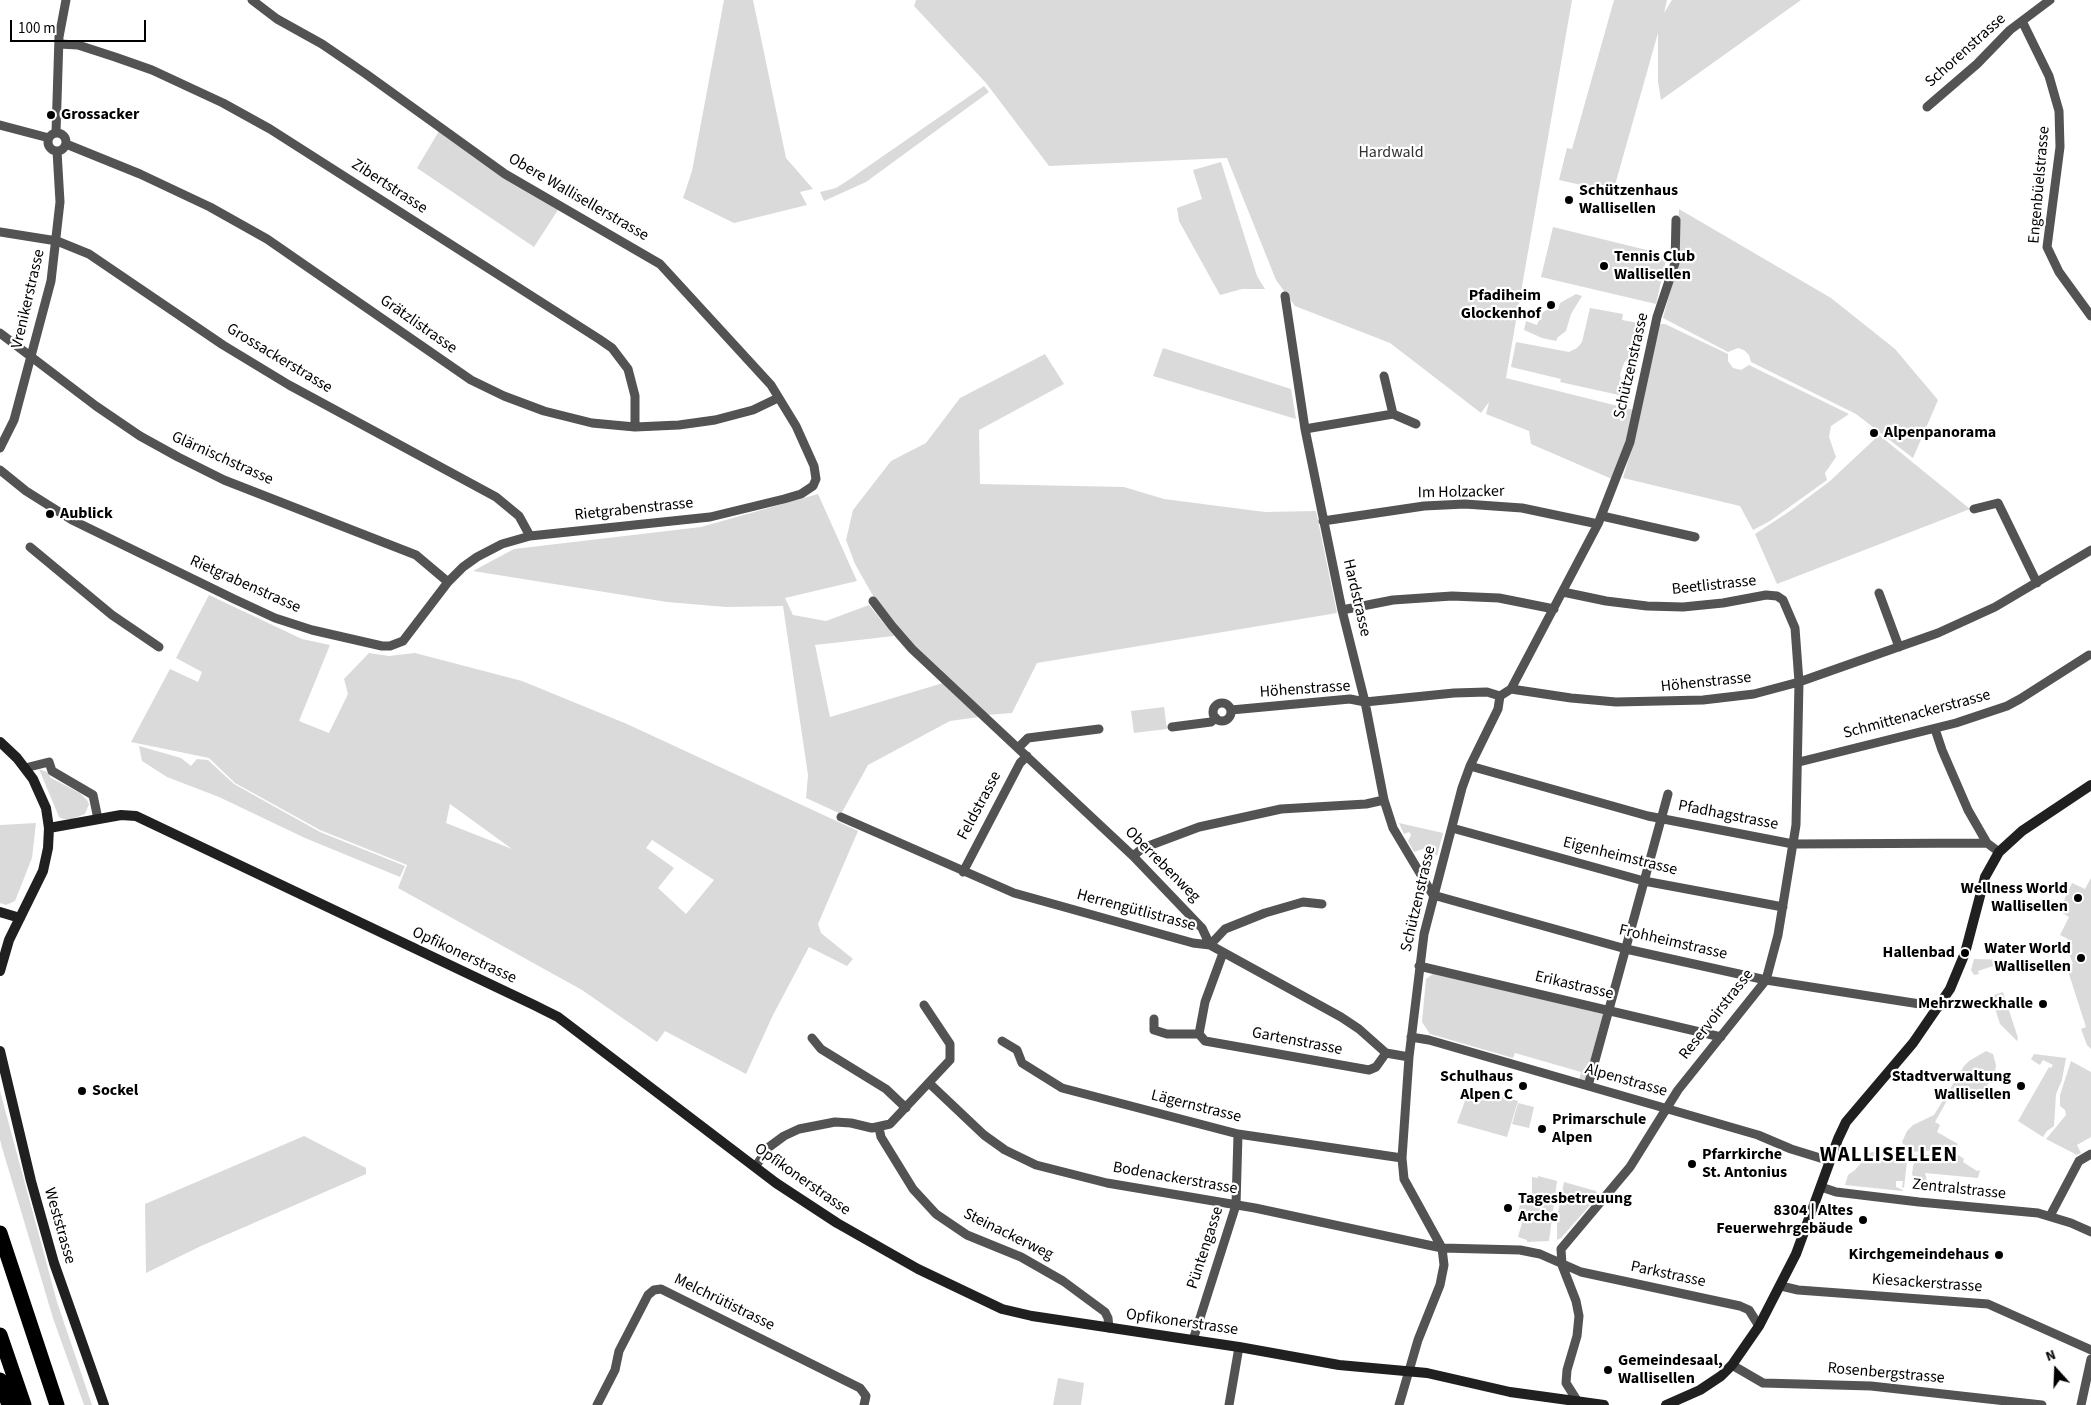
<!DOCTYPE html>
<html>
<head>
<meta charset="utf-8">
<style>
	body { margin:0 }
	#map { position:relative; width:2091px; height:1405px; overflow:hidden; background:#fff; font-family:"Source Sans 3",sans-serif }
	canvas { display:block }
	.north { position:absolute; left:2031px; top:1345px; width:50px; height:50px; -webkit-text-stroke:4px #fff; paint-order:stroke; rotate:340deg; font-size:14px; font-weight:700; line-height:20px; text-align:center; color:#000 }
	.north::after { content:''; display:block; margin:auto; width:18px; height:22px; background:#000; clip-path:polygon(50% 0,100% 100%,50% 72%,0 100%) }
	.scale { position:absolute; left:10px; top:20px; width:136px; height:22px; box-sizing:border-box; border:2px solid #000; border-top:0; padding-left:6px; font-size:15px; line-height:18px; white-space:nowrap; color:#000; -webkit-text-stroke:4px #fff; paint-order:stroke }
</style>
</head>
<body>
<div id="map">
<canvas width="2091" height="1405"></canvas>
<div class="north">N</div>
<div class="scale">100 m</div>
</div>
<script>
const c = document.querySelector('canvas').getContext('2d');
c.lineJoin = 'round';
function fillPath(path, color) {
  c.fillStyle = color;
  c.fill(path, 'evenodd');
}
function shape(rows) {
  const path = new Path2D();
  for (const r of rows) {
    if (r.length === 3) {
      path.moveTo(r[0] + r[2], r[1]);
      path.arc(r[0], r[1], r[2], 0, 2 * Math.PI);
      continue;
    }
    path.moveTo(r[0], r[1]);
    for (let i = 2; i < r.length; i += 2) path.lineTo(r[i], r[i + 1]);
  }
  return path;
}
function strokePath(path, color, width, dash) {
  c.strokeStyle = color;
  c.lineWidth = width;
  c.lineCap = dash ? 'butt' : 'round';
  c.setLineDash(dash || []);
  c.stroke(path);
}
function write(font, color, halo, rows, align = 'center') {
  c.font = font + ' "Source Sans 3",sans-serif';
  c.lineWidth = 4.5;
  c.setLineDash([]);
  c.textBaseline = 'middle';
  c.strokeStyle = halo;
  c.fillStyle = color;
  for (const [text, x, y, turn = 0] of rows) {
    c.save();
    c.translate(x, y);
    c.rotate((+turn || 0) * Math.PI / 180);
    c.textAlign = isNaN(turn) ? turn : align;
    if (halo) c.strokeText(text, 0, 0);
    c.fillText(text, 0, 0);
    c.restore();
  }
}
fillPath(shape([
	[724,0,753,0,786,158,813,189,800,192,807,205,734,223,683,198,692,171],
	[916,0,1572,0,1506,378,1634,410,1627,439,1612,479,1531,444,1529,431,1486,414,1489,402,1481,413,1390,343,1295,306,1276,280,1227,158,1049,166,986,83,914,6],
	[1614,0,1667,0,1664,13,1672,0,1801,0,1661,100,1658,82,1658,33,1613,192,1559,180,1567,148,1572,149],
	[984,86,989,92,866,182,824,201,820,192,836,188,850,179],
	[439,131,558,210,534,247,417,168],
	[1221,162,1257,276,1265,289,1242,289,1220,295,1179,221,1177,208,1202,199,1193,170],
	[1679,209,1831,298,1895,349,1938,400,1913,458,1856,414,1751,362,1749,355,1744,350,1738,348,1728,352,1663,318,1675,273],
	[1553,227,1667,255,1656,304,1541,277],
	[1576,294,1582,296,1571,314,1566,331,1558,337,1556,341,1542,338,1524,330,1526,321,1537,325,1542,313,1548,309,1558,310,1560,303],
	[1590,308,1623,314,1622,320,1644,324,1634,361,1631,363,1625,361,1620,374,1621,382,1624,383,1628,375,1625,367,1634,369,1628,397,1560,382,1561,379,1511,367,1516,342,1569,352,1577,348,1582,342],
	[1659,324,1665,324,1728,354,1728,361,1733,368,1741,370,1749,365,1849,414,1831,426,1829,437,1836,457,1825,473,1827,480,1770,521,1753,530,1740,506,1623,478,1636,434],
	[1163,348,1291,389,1296,419,1153,376],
	[1045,354,1064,384,979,430,980,484,1124,487,1164,499,1265,512,1316,511,1337,613,1037,663,1012,713,987,715,916,650,876,601,855,564,846,540,853,510,891,461,926,443,960,398],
	[1879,435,1970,509,1777,584,1755,534,1790,511,1830,481],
	[818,494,857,581,785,598,793,615,826,621,869,605,894,636,815,645,830,717,943,683,979,717,950,721,868,765,841,814,806,798,808,775,783,606,726,607,667,602,473,571,514,549,701,527],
	[209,595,302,639,330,645,299,721,329,733,348,694,344,679,369,653,389,656,415,653,522,681,627,724,858,831,818,924,821,933,853,959,847,966,809,947,773,1015,746,1074,665,1031,657,1042,582,990,398,888,407,865,320,830,235,783,209,758,131,742,170,669,198,682,202,672,176,658],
	[450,804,512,849,446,823],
	[652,840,714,880,686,914,658,888,674,868,646,848],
	[1164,707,1167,729,1134,733,1131,711],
	[139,746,181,758,191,766,197,759,208,760,234,784,320,832,405,866,400,877,305,838,219,797,167,777,142,761],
	[39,769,47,772,51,778,80,793,87,800,89,804,85,814,72,819,63,819,59,817],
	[36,823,32,858,15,901,6,905,0,903,0,825],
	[1399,823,1443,833,1437,856,1429,847,1414,852,1408,841,1411,835,1409,832,1404,834],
	[2091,878,2091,1049,2087,1045,2081,1029,2086,1027,2067,968,2062,970,2061,968,2073,964,2068,951,2065,952,2063,948,2068,939,2060,935,2069,917,2059,911,2072,883,2085,889],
	[1974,959,2011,960,1978,971,1979,974,1974,975,1971,970],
	[1434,973,1603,1014,1585,1081,1579,1080,1581,1072,1515,1053,1513,1058,1430,1034,1422,1022,1426,979],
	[2003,992,2018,1038,2017,1041,2000,1024,1991,996],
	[1986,1051,1993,1054,1996,1065,1995,1073,1985,1089,1985,1096,1981,1101,1955,1086,1935,1122,1940,1125,1937,1132,1958,1144,1955,1149,1909,1152,1902,1142,1907,1131,1913,1125,1934,1115,1964,1066,1969,1061],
	[2034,1054,2066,1058,2062,1080,2056,1094,2054,1126,2047,1131,2043,1137,2018,1121,2049,1067,2051,1068,2053,1065,2043,1060,2040,1065,2035,1062,2031,1059],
	[2071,1061,2091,1072,2091,1137,2077,1145,2081,1153,2077,1155,2046,1139,2066,1115,2065,1110,2060,1106,2060,1095],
	[1470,1087,1518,1101,1507,1137,1457,1123],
	[0,1091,57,1302,92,1405,84,1405,53,1318,3,1151,0,1140],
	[1518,1103,1534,1107,1529,1128,1512,1124],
	[304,1136,366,1168,366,1174,201,1246,146,1273,145,1204],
	[1886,1148,1895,1149,1905,1156,1957,1154,1964,1159,1963,1162,1977,1171,1980,1170,1978,1178,1925,1173,1927,1181,1918,1181,1915,1188,1916,1183,1912,1174,1914,1161,1907,1161,1904,1188,1902,1187,1903,1181,1896,1181,1896,1187,1903,1190,1902,1191,1845,1185,1848,1175,1855,1170,1869,1153],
	[1538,1176,1557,1181,1549,1241,1527,1242,1527,1240,1518,1237,1522,1223,1520,1221,1521,1218,1517,1216,1521,1201,1532,1203,1532,1177,1538,1178],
	[1564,1182,1596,1191,1599,1195,1561,1238,1557,1240,1557,1217],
	[1058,1378,1084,1383,1081,1405,1053,1405]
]), '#dadada');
strokePath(shape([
	[2022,21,2049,76,2059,111,2060,147,2047,247,2059,272,2091,316],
	[59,44,78,45,115,57,152,70,223,103,270,129,599,339,612,348,628,369,635,396,635,427],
	[1927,107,1977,64,2010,30,2050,0],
	[0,125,49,138],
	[57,142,9],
	[56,133,59,37,66,0],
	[66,144,140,174,210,207,267,239,471,380,504,396,544,411,592,423,635,427,679,425,715,420,753,410,778,398],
	[0,232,57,241,89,254,223,345,289,385,496,497,519,516,530,536],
	[1285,296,1305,429,1342,610,1365,702,1384,800,1393,828,1433,895],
	[0,333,96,406,140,436,178,457,224,480,416,555,448,582],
	[1384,376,1393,414],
	[1305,429,1393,414,1416,424],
	[0,448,14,420,51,281,60,202,57,151],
	[0,470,26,491,72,520,234,599,275,618,312,630,382,646,390,646,403,641,448,582,463,567,477,557,502,544,530,536,710,517,784,499,801,494,813,486,816,479,814,466,796,426,771,385,660,264,505,174,366,74,322,44,277,19,252,0],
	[1974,509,1998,503,2037,583],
	[1602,516,1695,537],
	[1323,521,1424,506,1465,504,1522,508,1598,524],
	[30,547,112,615,159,647],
	[1563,592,1606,601,1647,606,1683,607,1723,603,1766,595,1777,596,1783,600,1795,628,1799,682,1796,825,1778,935,1766,980,1678,1090,1630,1167,1561,1249,1562,1265,1576,1301,1579,1316,1577,1336,1567,1370,1566,1383,1578,1402],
	[1879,593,1899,647],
	[873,601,892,626,912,649,1133,856,1202,928,1210,945],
	[1342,610,1393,600,1452,596,1499,598,1554,609],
	[1511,689,1571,698,1616,702,1703,700,1754,694,1799,682,1938,633,1995,607,2091,550],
	[1222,712,9],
	[1231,710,1350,699,1365,702,1454,693,1487,692,1500,696],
	[1172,727,1211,722,1216,718],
	[1935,729,1942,750,1968,810,1987,843,1999,852],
	[1018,748,1028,738,1099,729],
	[1799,762,1956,723,2007,706,2020,699,2089,655],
	[1470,766,1648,816,1793,844,1987,843],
	[25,768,49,762,52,771,93,795,98,819],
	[841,817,1014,893,1193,943,1210,945,1341,1017,1359,1029,1386,1053,1409,1057],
	[1452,828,1644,881,1783,907],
	[1133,856,1143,848,1199,827,1281,809,1366,804,1384,800],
	[963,872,1020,763,1027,756],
	[1433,895,1626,949,1766,980,1939,1007],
	[1210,945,1225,929,1265,913,1303,902,1322,904],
	[1223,953,1205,1002,1199,1034,1205,1041,1369,1070,1376,1067,1386,1053],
	[1419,966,1721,1037],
	[1154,1019,1154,1030,1167,1034,1199,1034],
	[1411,1037,1429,1040,1758,1135,1791,1149,1830,1161],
	[812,1038,821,1049,886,1089,906,1108],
	[1002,1041,1017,1050,1022,1063,1062,1088,1238,1134,1402,1158],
	[929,1083,984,1135,1005,1150,1036,1165,1107,1183,1255,1208,1442,1248,1520,1250,1540,1254,1581,1272,1740,1306,1749,1310,1759,1326],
	[1588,1086,1668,794],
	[879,1128,881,1137,913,1189,936,1214,967,1235,1021,1257,1063,1281,1105,1312,1108,1318,1109,1328],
	[755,1167,769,1147,784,1136,799,1129,835,1122,851,1123,872,1128,890,1124,950,1060,950,1044,924,1005],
	[1821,1187,1836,1192,1919,1202,2038,1213,2071,1223,2091,1232],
	[2050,1216,2079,1161,2091,1154],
	[1781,1286,1798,1290,1988,1304,2091,1350],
	[1193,1340,1236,1205,1238,1134],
	[1732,1365,1763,1383,1871,1386,2042,1405],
	[597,1405,615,1370,619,1351,648,1295,654,1290,661,1289,860,1388,866,1396,864,1405],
	[1229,1405,1239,1347],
	[1399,1405,1418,1340,1440,1285,1444,1265,1442,1248,1404,1179,1402,1158,1409,1057,1424,934,1462,788,1470,766,1498,709,1500,696,1511,689,1598,524,1630,442,1657,317,1675,263,1676,220],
	[2081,1405,2091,1359]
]), '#535353', 9);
strokePath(shape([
	[0,742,17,758,33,779,46,808,49,828,48,848,43,871,9,940,0,971],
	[49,828,121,815,136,816,534,1005,558,1017,776,1183,837,1223,918,1269,1002,1309,1032,1316,1239,1347,1339,1365,1427,1373,1510,1392,1604,1405],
	[0,912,20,918],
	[0,1051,31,1181,54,1263,104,1405],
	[1666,1405,1700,1390,1721,1376,1732,1365,1759,1326,1796,1254,1838,1139,1846,1122,1913,1043,1950,989,1965,953,1985,877,1999,852,2022,831,2091,785]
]), '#202020', 10);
strokePath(shape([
	[0,1233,57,1405],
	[0,1335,24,1405],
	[0,1380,9,1405]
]), '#000', 15);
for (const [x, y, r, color] of [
	[51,115,5,"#000"],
	[1569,200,5,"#000"],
	[1604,266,5,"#000"],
	[1551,305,5,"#000"],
	[1874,433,5,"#000"],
	[50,514,5,"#000"],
	[2078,898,5,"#000"],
	[1965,953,5,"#000"],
	[2081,958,5,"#000"],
	[2043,1004,5,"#000"],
	[1523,1086,5,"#000"],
	[2021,1086,5,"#000"],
	[82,1091,5,"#000"],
	[1542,1129,5,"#000"],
	[1692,1164,5,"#000"],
	[1508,1208,5,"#000"],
	[1863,1220,5,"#000"],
	[1999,1255,5,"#000"],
	[1608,1370,5,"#000"]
]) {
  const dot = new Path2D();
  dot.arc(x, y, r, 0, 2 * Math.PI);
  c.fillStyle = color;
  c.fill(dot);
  strokePath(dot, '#fff', 2);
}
write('16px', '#000', '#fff', [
	["Schorenstrasse",1966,51,-42],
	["Engenbüelstrasse",2040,185,-85],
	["Zibertstrasse",389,187,33],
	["Obere Wallisellerstrasse",578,198,30],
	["Vrenikerstrasse",29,299,-77],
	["Grätzlistrasse",418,325,35],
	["Grossackerstrasse",279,359,31],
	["Schützenstrasse",1632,366,-77],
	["Glärnischstrasse",222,459,24],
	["Im Holzacker",1461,493,-1],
	["Rietgrabenstrasse",634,510,-6],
	["Rietgrabenstrasse",245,585,24],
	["Beetlistrasse",1714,586,-6],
	["Hardstrasse",1356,598,77],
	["Höhenstrasse",1706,683,-6],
	["Höhenstrasse",1305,690,-4],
	["Schmittenackerstrasse",1917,715,-15],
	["Feldstrasse",980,806,-62],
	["Pfadhagstrasse",1728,816,11],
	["Eigenheimstrasse",1620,857,14],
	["Oberrebenweg",1162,865,45],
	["Schützenstrasse",1419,899,-77],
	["Herrengütlistrasse",1136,911,15],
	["Frohheimstrasse",1673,943,13],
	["Opfikonerstrasse",464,956,25],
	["Erikastrasse",1574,986,13],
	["Reservoirstrasse",1717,1015,-52],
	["Gartenstrasse",1297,1042,11],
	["Alpenstrasse",1626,1081,16],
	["Lägernstrasse",1196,1107,14],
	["Bodenackerstrasse",1175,1179,10],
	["Opfikonerstrasse",802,1180,35],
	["Zentralstrasse",1959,1190,6],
	["Weststrasse",59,1226,74],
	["Steinackerweg",1008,1235,26],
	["Püntengasse",1206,1248,-72],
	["Parkstrasse",1668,1275,12],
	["Kiesackerstrasse",1927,1284,4],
	["Melchrütistrasse",724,1303,26],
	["Opfikonerstrasse",1182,1323,8],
	["Rosenbergstrasse",1886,1374,5]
]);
write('bold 16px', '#000', '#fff', [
	["Grossacker",61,115],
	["Schützenhaus",1579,191],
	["Wallisellen",1579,209],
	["Tennis Club",1614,257],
	["Wallisellen",1614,275],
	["Pfadiheim",1541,296,"right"],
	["Glockenhof",1541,314,"right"],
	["Alpenpanorama",1884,433],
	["Aublick",60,514],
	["Wellness World",2068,889,"right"],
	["Wallisellen",2068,907,"right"],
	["Water World",2071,949,"right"],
	["Wallisellen",2071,967,"right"],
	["Hallenbad",1955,953,"right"],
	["Mehrzweckhalle",2033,1004,"right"],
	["Schulhaus",1513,1077,"right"],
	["Alpen C",1513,1095,"right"],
	["Stadtverwaltung",2011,1077,"right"],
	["Wallisellen",2011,1095,"right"],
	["Sockel",92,1091],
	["Primarschule",1552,1120],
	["Alpen",1552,1138],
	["Pfarrkirche",1702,1155],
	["St. Antonius",1702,1173],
	["Tagesbetreuung",1518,1199],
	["Arche",1518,1217],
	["8304 | Altes",1853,1211,"right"],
	["Feuerwehrgebäude",1853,1229,"right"],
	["Kirchgemeindehaus",1989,1255,"right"],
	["Gemeindesaal,",1618,1361],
	["Wallisellen",1618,1379]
], 'left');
write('16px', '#313131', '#fff', [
	["Hardwald",1391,153]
]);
c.letterSpacing = '1px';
write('bold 21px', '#000', '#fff', [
	["WALLISELLEN",1889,1156]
]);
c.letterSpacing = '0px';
</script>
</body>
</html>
